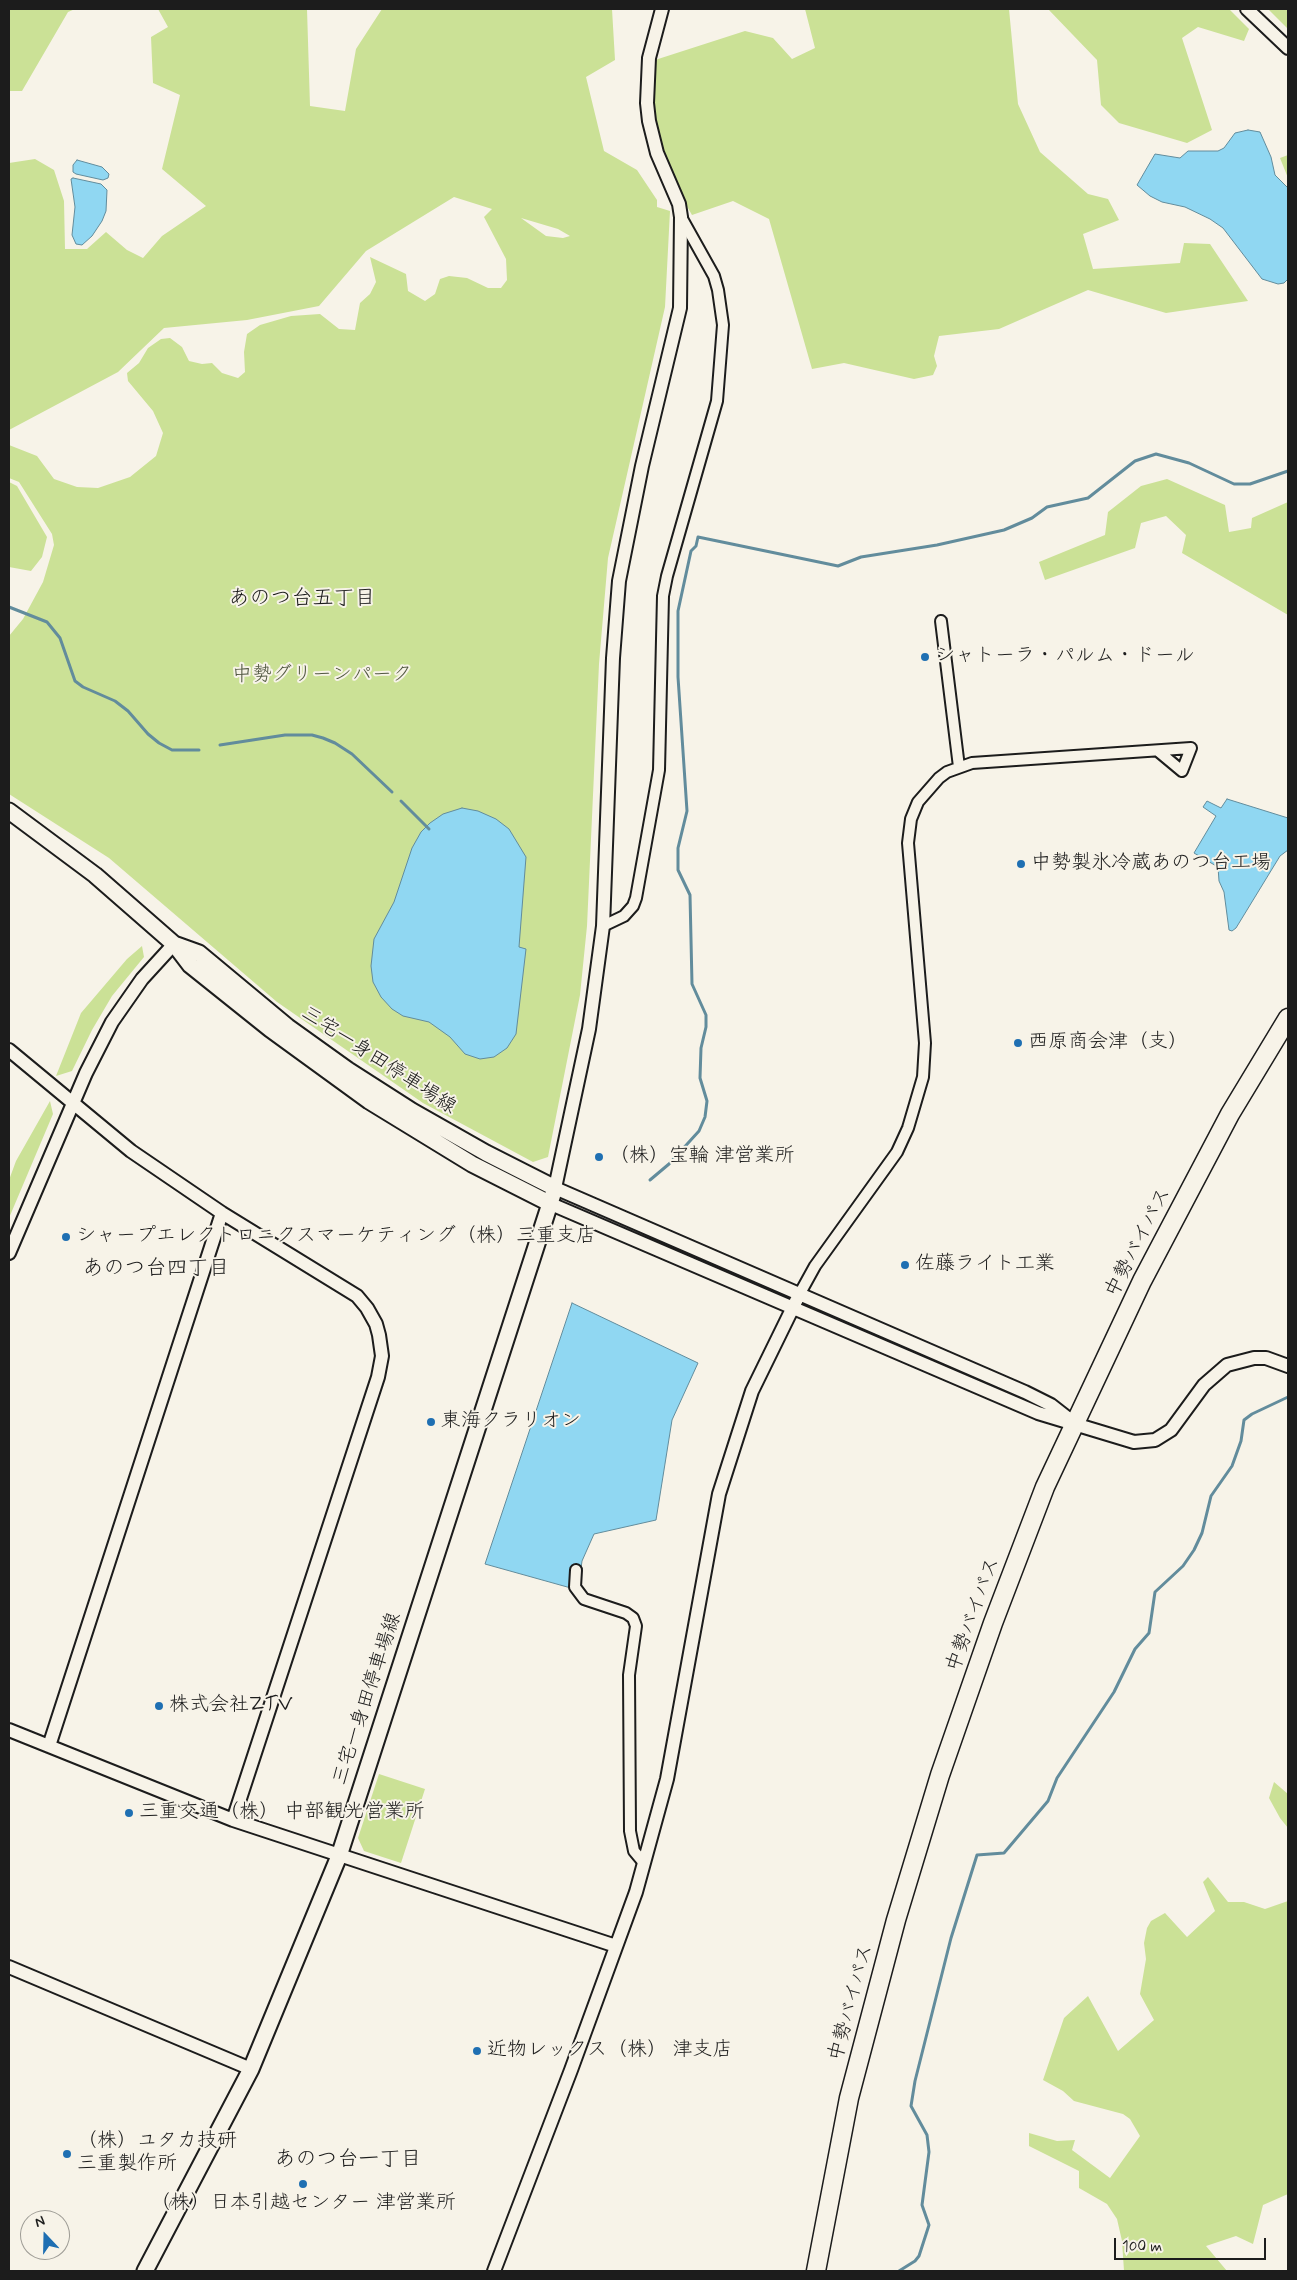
<!DOCTYPE html>
<html>
<head>
<meta charset="utf-8">
<style>
	body { margin:0 }
	#map { position:relative; width:1297px; height:2280px; overflow:hidden; background:#f7f3e8; font-family:Mynerve,sans-serif }
	canvas { display:block }
	.frame { position:absolute; inset:0; border:10px solid #1c1c1c; pointer-events:none }
	.north { position:absolute; left:20px; top:2210px; width:50px; height:50px; box-sizing:border-box; background:#f7f3e8; border:1px solid #9f9d96; border-radius:50%; rotate:339deg; font-size:14px; font-weight:700; line-height:20px; text-align:center; color:#1c1c1c }
	.north::after { content:''; display:block; margin:auto; width:18px; height:22px; background:#1f6fb2; clip-path:polygon(50% 0,100% 100%,50% 72%,0 100%) }
	.scale { position:absolute; left:1114px; top:2238px; width:152px; height:22px; box-sizing:border-box; border:2px solid #1c1c1c; border-top:0; padding-left:6px; font-size:15px; line-height:18px; white-space:nowrap; color:#1c1c1c; -webkit-text-stroke:4px #f7f3e8; paint-order:stroke }
</style>
</head>
<body>
<div id="map">
<canvas width="1297" height="2280"></canvas>
<div class="frame"></div>
<div class="north">N</div>
<div class="scale">100 m</div>
</div>
<script>
const c = document.querySelector('canvas').getContext('2d');
c.lineJoin = 'round';
function fillPath(path, color) {
  c.fillStyle = color;
  c.fill(path, 'evenodd');
}
function shape(rows) {
  const path = new Path2D();
  for (const r of rows) {
    path.moveTo(r[0], r[1]);
    for (let i = 2; i < r.length; i += 2) path.lineTo(r[i], r[i + 1]);
  }
  return path;
}
function strokePath(path, color, width, dash) {
  c.strokeStyle = color;
  c.lineWidth = width;
  c.lineCap = dash ? 'butt' : 'round';
  c.setLineDash(dash || []);
  c.stroke(path);
}
function write(font, color, halo, rows, align = 'center') {
  c.font = font + ' Mynerve,"Klee One",sans-serif';
  c.lineWidth = 4;
  c.setLineDash([]);
  c.textBaseline = 'middle';
  c.strokeStyle = halo;
  c.fillStyle = color;
  for (const [text, x, y, turn = 0] of rows) {
    c.save();
    c.translate(x, y);
    c.rotate((+turn || 0) * Math.PI / 180);
    c.textAlign = isNaN(turn) ? turn : align;
    if (halo) c.strokeText(text, 0, 0);
    c.fillText(text, 0, 0);
    c.restore();
  }
}
fillPath(shape([
	[9,9,75,9,68,12,22,91,9,91],
	[158,9,307,9,310,106,345,111,356,49,382,9,612,9,615,60,586,77,604,151,637,170,657,200,657,207,670,211,665,307,608,558,599,664,587,926,580,995,548,1157,533,1162,423,1103,277,1002,109,858,9,794,9,636,23,619,43,582,54,545,52,534,19,482,9,478,9,445,37,456,54,479,77,487,98,488,130,477,156,456,163,433,153,411,128,381,127,373,139,363,148,348,161,339,170,338,182,347,189,361,202,364,212,363,222,373,238,378,245,372,244,352,247,334,260,325,291,316,320,314,339,329,355,330,360,303,370,294,376,282,370,257,406,274,408,291,425,301,435,294,440,279,449,276,467,278,488,288,501,288,507,280,506,259,484,217,492,209,454,197,366,251,319,306,247,320,164,328,118,372,9,430,9,163,35,159,54,170,64,201,65,249,87,249,106,232,127,250,143,258,162,236,206,206,162,169,180,95,153,83,151,37,168,27],
	[521,218,558,229,570,236,563,238,546,236],
	[805,9,1009,9,1018,104,1040,152,1088,194,1108,199,1119,220,1083,234,1093,269,1180,263,1184,243,1210,244,1248,301,1166,313,1088,290,999,329,939,336,934,356,937,366,933,375,914,379,844,363,812,369,769,219,733,201,692,215,660,160,654,115,655,60,745,31,773,38,792,59,815,48],
	[1048,9,1229,9,1249,29,1244,41,1198,27,1182,38,1212,130,1187,143,1119,123,1101,105,1097,60],
	[1268,9,1288,9,1288,29],
	[1288,155,1288,178,1280,158],
	[1167,479,1225,505,1229,532,1251,528,1252,518,1288,502,1288,615,1182,553,1186,535,1166,516,1141,523,1135,548,1045,580,1039,562,1105,535,1108,512,1141,486],
	[9,482,17,486,47,537,42,557,31,571,9,567],
	[142,946,144,957,112,996,92,1030,72,1071,56,1076,81,1013,127,959],
	[50,1101,53,1114,9,1218,9,1180,16,1161],
	[379,1774,425,1789,401,1863,364,1851,358,1838],
	[1274,1782,1288,1794,1288,1828,1280,1818,1269,1798],
	[1208,1877,1228,1902,1244,1902,1265,1909,1288,1901,1288,2194,1263,2205,1253,2244,1236,2236,1206,2246,1227,2271,1124,2271,1122,2241,1117,2219,1107,2204,1079,2188,1079,2171,1029,2146,1029,2133,1057,2141,1075,2140,1072,2150,1110,2178,1140,2136,1130,2119,1123,2114,1074,2101,1063,2091,1043,2080,1064,2018,1088,1996,1118,2051,1154,2020,1140,1994,1146,1959,1144,1943,1147,1928,1151,1921,1165,1913,1187,1937,1215,1911,1203,1882]
]), '#cbe196');
const water = shape([
	[1248,130,1260,132,1271,157,1275,175,1288,188,1288,279,1284,283,1278,284,1262,279,1223,228,1210,219,1185,207,1162,202,1150,196,1137,185,1155,154,1180,158,1188,151,1218,151,1224,148,1235,133,1248,130],
	[77,160,102,167,109,174,108,178,103,180,76,174,73,172,73,165,77,160],
	[73,178,101,184,107,190,106,211,102,221,92,236,82,245,76,244,72,235,75,207,71,179,73,178],
	[1227,799,1288,818,1288,850,1280,856,1236,928,1232,931,1229,930,1224,892,1219,881,1218,867,1194,853,1216,816,1203,807,1207,801,1221,808,1227,799],
	[462,808,478,811,496,819,509,829,526,857,519,947,526,949,516,1034,507,1048,494,1057,480,1059,465,1054,450,1037,429,1022,403,1016,392,1009,381,997,373,982,371,966,374,939,394,902,412,848,421,832,430,823,443,814,462,808],
	[572,1303,698,1363,672,1420,656,1520,594,1534,582,1561,578,1590,485,1564,572,1303]
]);
fillPath(water, '#90d7f2');
strokePath(water, '#628c9c', 1);
strokePath(shape([
	[9,607,47,622,60,638,75,681,83,687,115,701,128,711,148,734,159,743,172,750,199,750],
	[220,745,285,735,312,735,323,738,335,743,352,754,392,792],
	[401,801,429,829],
	[650,1180,669,1164,699,1131,705,1117,707,1101,700,1078,701,1048,706,1027,706,1015,692,984,690,895,678,870,678,848,687,811,678,677,678,611,691,551,696,546,698,537,838,566,861,557,937,545,1004,530,1032,518,1047,507,1088,498,1135,461,1156,454,1189,463,1234,484,1250,484,1288,471],
	[899,2271,915,2261,919,2256,929,2225,922,2205,929,2152,927,2135,911,2106,915,2081,951,1938,977,1855,1004,1853,1048,1801,1057,1778,1114,1692,1135,1649,1149,1633,1155,1592,1183,1566,1194,1550,1202,1533,1211,1496,1232,1466,1241,1441,1244,1420,1252,1414,1288,1397]
]), '#628c9c', 3);
const minor = shape([
	[941,621,959,767],
	[603,926,624,916,633,906,636,898,659,770,663,596,667,576,717,401,723,325,718,290,714,276,681,217],
	[799,1295,815,1266,897,1152,908,1128,923,1077,925,1043,908,843,911,819,918,802,939,778,947,772,972,763,1191,748,1182,771,1158,751],
	[576,1570,575,1587,584,1599,626,1613,633,1618,636,1626,629,1675,630,1831,634,1851,644,1863]
]);
const tertiary = shape([
	[662,9,649,58,647,103,649,121,657,153,679,204,681,217,680,308,642,466,619,581,613,658,603,926,589,1029,555,1188,1025,1392,1051,1405,1074,1423],
	[1247,9,1288,48],
	[9,1050,131,1151,222,1213,357,1296,367,1308,376,1324,379,1335,382,1356,378,1377,233,1820,9,1730],
	[551,1204,1038,1413,1134,1442,1155,1440,1171,1430,1204,1385,1227,1365,1254,1358,1266,1358,1288,1366],
	[9,1253,86,1073,112,1022,142,979,174,944],
	[49,1746,222,1213],
	[233,1820,616,1946],
	[9,1967,251,2069],
	[494,2271,571,2070,636,1892,667,1779,719,1494,752,1391,799,1295]
]);
const secondary = shape([
	[9,811,95,875,174,944,190,965,270,1029,369,1101,472,1164,551,1204],
	[145,2271,251,2069,339,1856,555,1188,486,1153,412,1111,348,1070,288,1027,199,953,174,944]
]);
const trunk = shape([
	[816,2271,849,2098,896,1920,940,1775,993,1623,1045,1487,1142,1281,1230,1114,1288,1018]
]);
strokePath(minor, '#1c1c1c', 14);
strokePath(tertiary, '#1c1c1c', 16);
strokePath(secondary, '#1c1c1c', 19);
strokePath(trunk, '#1c1c1c', 21);
strokePath(minor, '#f7f3e8', 10);
strokePath(tertiary, '#f7f3e8', 12);
strokePath(secondary, '#f7f3e8', 15);
strokePath(trunk, '#f7f3e8', 18);
for (const [x, y, r, color] of [
	[925,657,5,"#1f6fb2"],
	[1021,864,5,"#1f6fb2"],
	[1018,1043,5,"#1f6fb2"],
	[599,1157,5,"#1f6fb2"],
	[66,1237,5,"#1f6fb2"],
	[905,1265,5,"#1f6fb2"],
	[431,1422,5,"#1f6fb2"],
	[159,1706,5,"#1f6fb2"],
	[129,1813,5,"#1f6fb2"],
	[477,2051,5,"#1f6fb2"],
	[67,2154,5,"#1f6fb2"],
	[303,2184,5,"#1f6fb2"]
]) {
  const dot = new Path2D();
  dot.arc(x, y, r, 0, 2 * Math.PI);
  c.fillStyle = color;
  c.fill(dot);
  strokePath(dot, '#f7f3e8', 2);
}
write('20px', '#1c1c1c', '#f7f3e8', [
	["シャトーラ・パルム・ドール",935,657],
	["中勢製氷冷蔵あのつ台工場",1031,864],
	["西原商会津（支）",1028,1043],
	["（株）宝輪 津営業所",609,1157],
	["シャープエレクトロニクスマーケティング（株）三重支店",76,1237],
	["佐藤ライト工業",915,1265],
	["東海クラリオン",441,1422],
	["株式会社ZTV",169,1706],
	["三重交通（株） 中部観光営業所",139,1813],
	["近物レックス（株） 津支店",487,2051],
	["（株）ユタカ技研",77,2142],
	["三重製作所",77,2165],
	["（株）日本引越センター 津営業所",303,2204,"center"]
], 'left');
write('20px', '#515741', '#f7f3e8', [
	["中勢グリーンパーク",322,676]
]);
write('20px', '#1c1c1c', '#f7f3e8', [
	["三宅一身田停車場線",378,1061,33],
	["中勢バイパス",1139,1243,-63],
	["中勢バイパス",974,1615,-70],
	["三宅一身田停車場線",368,1699,-72],
	["中勢バイパス",852,2003,-75]
]);
write('21px', '#1c1c1c', '#f7f3e8', [
	["あのつ台五丁目",302,600],
	["あのつ台四丁目",156,1270],
	["あのつ台一丁目",348,2161]
]);
</script>
</body>
</html>
